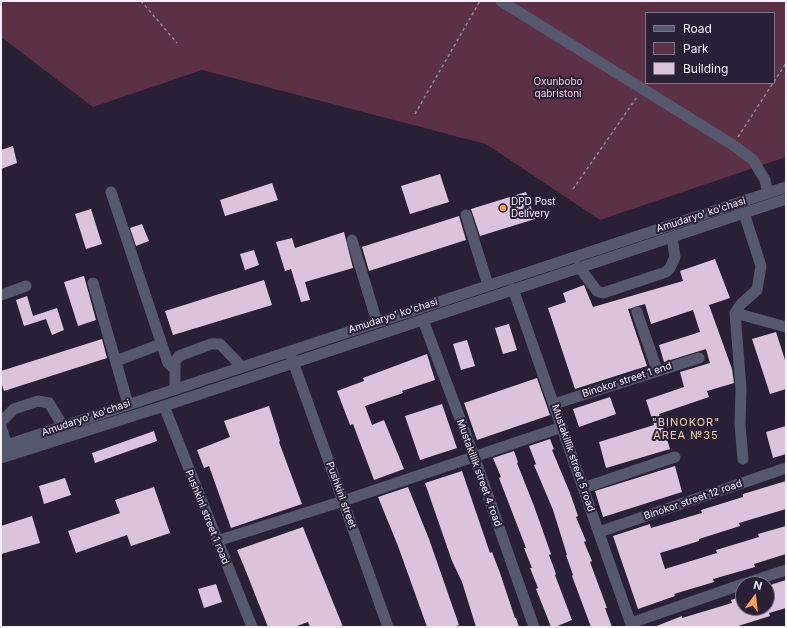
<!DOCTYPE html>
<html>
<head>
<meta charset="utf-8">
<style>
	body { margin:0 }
	#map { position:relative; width:787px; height:628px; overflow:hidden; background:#292036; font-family:Inter,sans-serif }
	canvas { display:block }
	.frame { position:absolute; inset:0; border:2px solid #f5f0ff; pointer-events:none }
	.legend { position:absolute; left:645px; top:12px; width:130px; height:72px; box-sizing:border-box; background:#292036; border:1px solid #7b7386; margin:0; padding:5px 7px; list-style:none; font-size:12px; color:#f5f0ff }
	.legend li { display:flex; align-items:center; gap:8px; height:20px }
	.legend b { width:20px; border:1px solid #7b7386 }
	.north { position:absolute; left:735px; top:576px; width:40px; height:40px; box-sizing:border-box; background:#292036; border:1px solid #7b7386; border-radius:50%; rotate:15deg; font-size:11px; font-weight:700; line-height:16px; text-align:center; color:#f5f0ff }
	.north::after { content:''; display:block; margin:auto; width:14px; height:18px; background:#f7a148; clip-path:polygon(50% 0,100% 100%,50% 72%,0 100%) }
</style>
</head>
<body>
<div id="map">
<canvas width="787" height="628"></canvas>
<div class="frame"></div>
<ul class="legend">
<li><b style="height:5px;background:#56596d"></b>Road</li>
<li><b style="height:11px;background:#5c3146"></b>Park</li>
<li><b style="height:11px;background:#dbc4db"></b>Building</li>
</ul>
<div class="north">N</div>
</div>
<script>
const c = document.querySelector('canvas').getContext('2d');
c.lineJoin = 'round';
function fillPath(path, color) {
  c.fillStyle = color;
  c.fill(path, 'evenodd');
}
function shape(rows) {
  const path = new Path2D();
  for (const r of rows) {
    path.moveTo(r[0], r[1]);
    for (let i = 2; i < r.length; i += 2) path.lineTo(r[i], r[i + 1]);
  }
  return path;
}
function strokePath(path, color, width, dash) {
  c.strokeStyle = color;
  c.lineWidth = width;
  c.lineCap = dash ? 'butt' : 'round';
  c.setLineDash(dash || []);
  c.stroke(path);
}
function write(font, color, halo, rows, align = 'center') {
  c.font = font + ' Inter,sans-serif';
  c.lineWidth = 4;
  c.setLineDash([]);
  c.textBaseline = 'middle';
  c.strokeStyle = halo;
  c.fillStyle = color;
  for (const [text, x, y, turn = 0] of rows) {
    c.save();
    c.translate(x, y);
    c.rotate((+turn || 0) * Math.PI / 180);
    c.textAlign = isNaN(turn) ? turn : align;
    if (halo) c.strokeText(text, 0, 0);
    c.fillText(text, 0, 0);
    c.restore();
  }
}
fillPath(shape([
	[1,1,786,1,786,157,600,220,486,144,202,70,93,107,1,37],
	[646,13,774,13,774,83,646,83]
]), '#5c3146');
fillPath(shape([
	[13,146,17,163,1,169,1,150],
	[440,174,449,202,410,214,401,186],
	[272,183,278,200,225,216,220,200],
	[526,192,535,219,480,236,471,209],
	[91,209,102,244,86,249,75,214],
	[459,216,466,240,369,271,362,247],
	[142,224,149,241,136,246,130,228],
	[344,232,353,268,305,282,310,300,301,302,291,269,285,271,276,242,292,238,295,248],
	[254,250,259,265,245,270,240,254],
	[715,259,730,298,709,305,732,369,734,383,707,391,709,397,659,414,670,449,606,468,599,442,654,425,646,400,684,387,680,372,710,363,706,349,664,362,659,345,700,332,693,310,651,324,645,304,628,309,647,366,575,389,548,308,566,302,563,293,584,285,593,307,683,281,680,271],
	[84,276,96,320,78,326,64,282],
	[264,280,272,305,173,335,165,311],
	[27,296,33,316,57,308,64,330,52,335,46,319,24,326,16,300],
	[509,324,517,350,503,354,495,328],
	[776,332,786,363,786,389,770,394,752,339],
	[102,339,107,358,4,391,1,382,1,371],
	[467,340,475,366,461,370,453,344],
	[427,354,435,380,402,391,403,393,365,406,372,425,384,420,404,469,374,480,353,424,350,425,337,391,364,381,363,378],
	[537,378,550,415,477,440,464,403],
	[610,397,616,414,579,427,573,409],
	[442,404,457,448,420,460,405,416],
	[269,406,280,441,279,442,302,504,231,528,209,466,204,468,197,450,230,437,224,421],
	[786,426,786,454,773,458,766,432],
	[154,431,157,441,95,463,92,453],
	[550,439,554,449,552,450,570,493,578,516,576,517,586,541,584,542,592,561,590,562,607,608,605,608,612,627,591,627,572,576,573,575,566,555,567,555,553,510,534,465,536,464,529,446],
	[514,451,518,462,517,463,534,506,551,554,549,555,556,574,555,575,572,620,555,627,551,627,546,614,536,589,538,588,530,568,532,568,524,548,526,548,499,478,501,477,493,458],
	[675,466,682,492,603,517,595,491],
	[462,471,490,553,492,552,500,573,515,618,516,618,519,627,476,627,462,582,452,561,425,483],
	[65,478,71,495,44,504,39,486],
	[786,481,786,509,739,523,740,526,699,539,699,541,660,553,665,569,717,553,716,550,759,537,758,534,786,526,786,554,754,564,755,567,713,579,714,582,674,594,675,596,638,609,613,536,650,524,651,528,702,513,701,510,743,497,743,494],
	[154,487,170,533,131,546,127,535,76,553,68,531,120,513,115,500],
	[408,487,429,539,459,625,453,627,427,627,398,546,378,497],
	[32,516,40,543,1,554,1,526],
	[303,527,310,545,343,627,310,627,308,622,294,627,268,627,243,564,237,550],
	[786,580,786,608,769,613,770,616,735,627,654,627,682,616,682,618,732,603,731,600,743,596,743,608,767,608,767,586],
	[216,584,222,602,204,608,198,589]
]), '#dbc4db');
strokePath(shape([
	[141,1,177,43],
	[774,82,786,63],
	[415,114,480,1],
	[738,137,773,83],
	[573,189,637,97]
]), '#928b9d', 1.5, [3, 3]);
strokePath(shape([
	[501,1,733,145,753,160,765,180,768,193],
	[111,192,168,363,175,369],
	[466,215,488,285],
	[352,240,377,322],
	[579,267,597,291,603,293,666,272,670,268,675,257,672,237],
	[93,283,128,404],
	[513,289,632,627],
	[1,295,26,286],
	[637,312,657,370],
	[735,313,786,327],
	[423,320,474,456,534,627],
	[291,356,388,627],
	[116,361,161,344],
	[175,388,175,362,179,356,211,344,220,344,241,366],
	[554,404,699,358],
	[164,406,252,627],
	[1,422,14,409,38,401,49,403,63,426],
	[1,427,7,445],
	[1,447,786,187],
	[1,458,164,406,786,199],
	[743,459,740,425,741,388,735,313,741,304,757,290,761,266,744,213],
	[583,488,675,457],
	[599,532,786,468],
	[217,541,343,501,562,427],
	[744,584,786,570],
	[631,623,743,584]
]), '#56596d', 11);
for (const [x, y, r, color] of [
	[503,208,4,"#f7a148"]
]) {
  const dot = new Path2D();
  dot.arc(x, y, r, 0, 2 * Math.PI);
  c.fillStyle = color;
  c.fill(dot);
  strokePath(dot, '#292036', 1.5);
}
write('10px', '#fbcce0', '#292036', [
	["Oxunbobo",558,82],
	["qabristoni",558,94]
]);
write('10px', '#f5f0ff', '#292036', [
	["DPD Post",511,202],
	["Delivery",511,214]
], 'left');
write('10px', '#f5f0ff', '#292036', [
	["Amudaryo' ko'chasi",701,215,-18],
	["Amudaryo' ko'chasi",393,316,-18],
	["Binokor street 1 end",627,380,-18],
	["Amudaryo' ko'chasi",86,418,-19],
	["Mustakillik street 5 road",573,458,71],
	["Mustakillik street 4 road",479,473,70],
	["Pushkinl street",341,495,70],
	["Binokor street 12 road",693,500,-19],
	["Pushkinl street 1 road",207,517,68]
]);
c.letterSpacing = '1px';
write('11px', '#f9d4b3', '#292036', [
	["\"BINOKOR\"",686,423],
	["AREA №35",686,436]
]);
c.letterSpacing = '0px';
</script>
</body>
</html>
